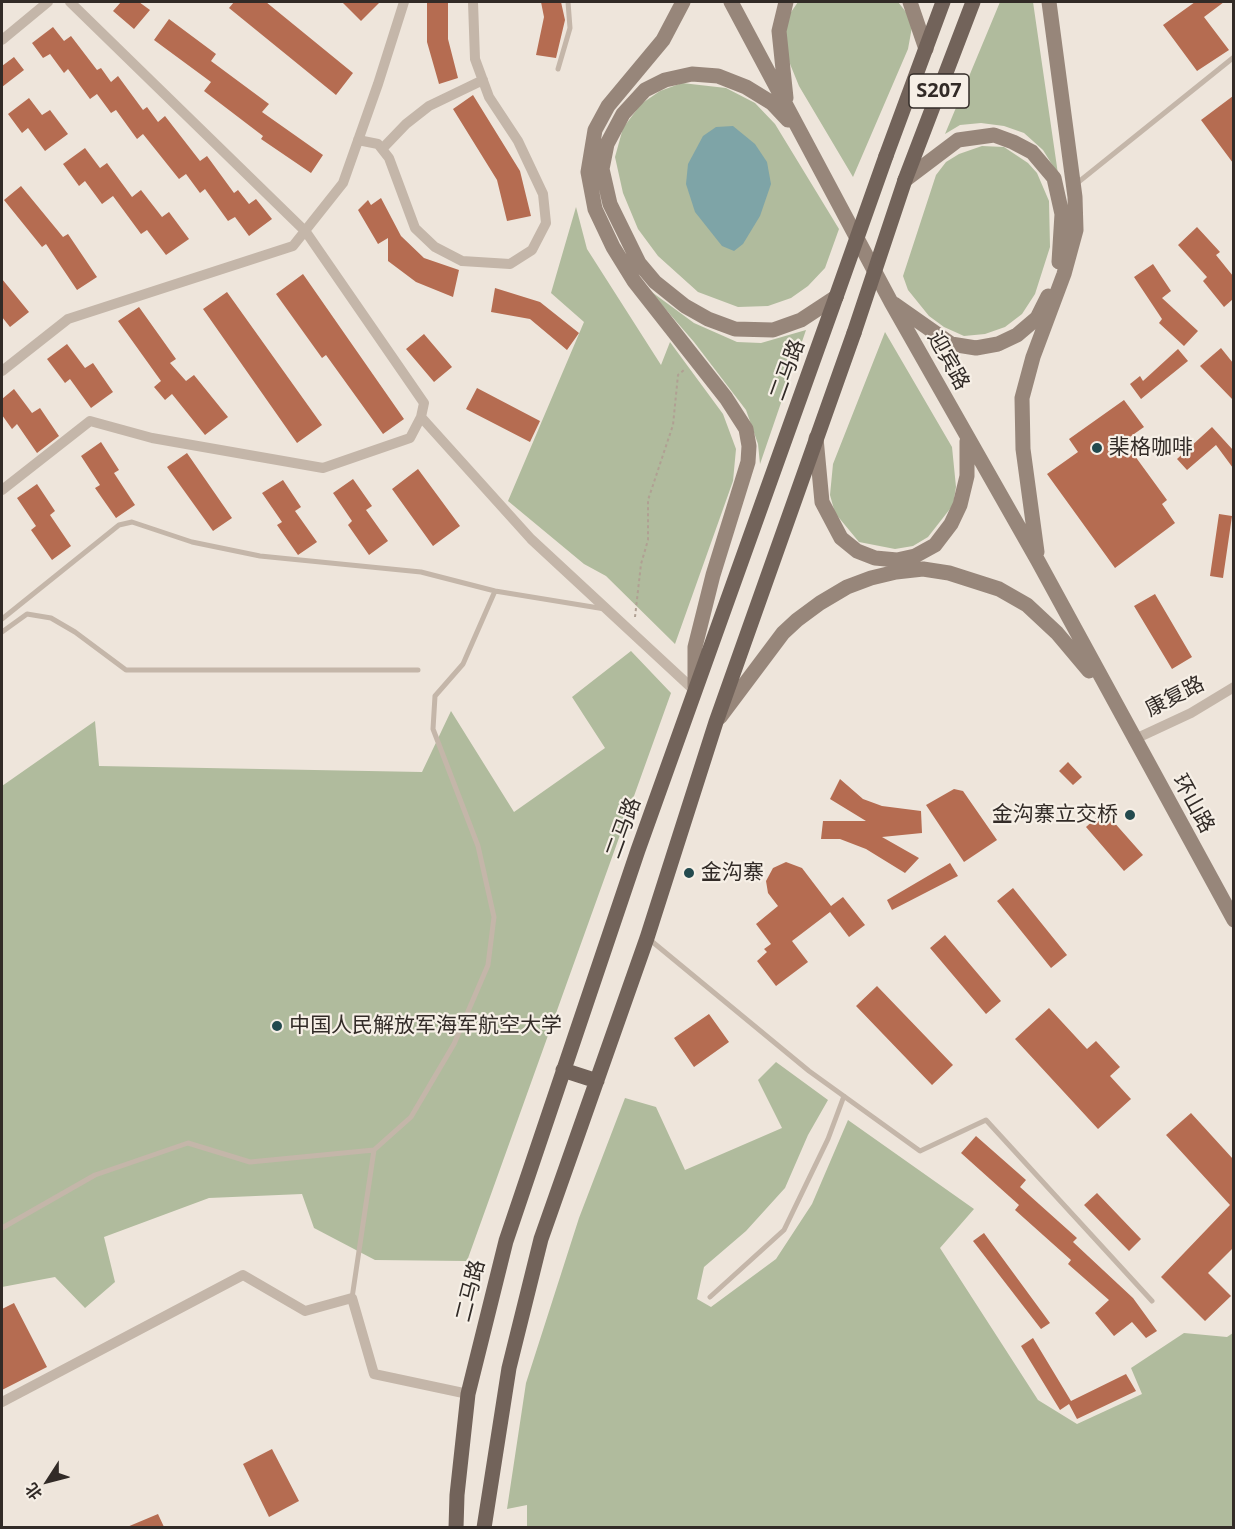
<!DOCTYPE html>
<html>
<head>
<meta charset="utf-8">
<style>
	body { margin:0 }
	#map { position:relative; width:1235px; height:1529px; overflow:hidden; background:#eee5db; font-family:"Noto Sans","Noto Sans SC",sans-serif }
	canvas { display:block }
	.frame { position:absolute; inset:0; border:3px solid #322b27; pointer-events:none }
	.north { position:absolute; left:18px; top:1451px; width:60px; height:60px; -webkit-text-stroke:4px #f6efe6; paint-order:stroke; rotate:234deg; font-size:16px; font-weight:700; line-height:24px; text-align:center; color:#322b27 }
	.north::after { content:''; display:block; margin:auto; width:21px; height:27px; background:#322b27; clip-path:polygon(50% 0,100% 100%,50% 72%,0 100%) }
</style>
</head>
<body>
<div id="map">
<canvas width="1235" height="1529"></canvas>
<div class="frame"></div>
<div class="north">北</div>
</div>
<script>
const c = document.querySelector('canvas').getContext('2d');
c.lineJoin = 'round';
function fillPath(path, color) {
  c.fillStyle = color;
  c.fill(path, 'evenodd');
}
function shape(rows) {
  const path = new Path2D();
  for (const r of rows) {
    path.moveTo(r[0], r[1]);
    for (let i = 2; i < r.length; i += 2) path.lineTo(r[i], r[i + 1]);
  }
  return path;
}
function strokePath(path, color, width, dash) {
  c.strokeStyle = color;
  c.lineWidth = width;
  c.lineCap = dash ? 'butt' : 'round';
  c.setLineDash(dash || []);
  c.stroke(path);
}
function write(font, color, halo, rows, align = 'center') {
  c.font = font + ' "Noto Sans","Noto Sans SC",sans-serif';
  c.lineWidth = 4.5;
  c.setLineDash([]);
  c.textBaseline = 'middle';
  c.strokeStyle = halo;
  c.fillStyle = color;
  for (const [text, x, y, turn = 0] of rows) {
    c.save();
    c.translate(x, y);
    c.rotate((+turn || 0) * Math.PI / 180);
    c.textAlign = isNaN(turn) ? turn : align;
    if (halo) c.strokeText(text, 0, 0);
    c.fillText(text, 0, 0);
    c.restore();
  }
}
fillPath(shape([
	[798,2,898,2,906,12,912,27,908,49,853,177,799,86,788,59,784,34,789,15],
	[1000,2,1033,2,1058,174,1043,150,1024,133,1004,126,981,123,960,125,945,134],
	[682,83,726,88,755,103,775,124,839,229,825,268,808,286,791,298,768,306,738,307,698,292,658,256,638,229,623,193,615,157,623,128,641,104,660,91],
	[982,146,1004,147,1028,163,1037,173,1049,201,1050,247,1035,294,1022,314,1005,327,985,334,964,336,944,327,929,316,908,290,903,276,936,175,946,162,959,154],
	[576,207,587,249,661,365,670,342,723,414,736,449,733,481,675,644,606,576,584,564,508,501,584,322,551,293],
	[649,290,694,323,737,342,761,343,806,330,760,464,758,444,746,410,694,342],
	[885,332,952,447,956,487,953,505,928,537,913,546,895,549,859,542,835,513,830,495,833,464],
	[631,651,671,693,467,1261,375,1260,314,1228,302,1194,209,1198,104,1237,115,1282,85,1308,55,1277,2,1287,2,786,95,721,99,766,422,772,451,711,514,812,605,748,572,697],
	[776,1062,828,1100,808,1135,785,1188,746,1231,704,1267,697,1299,711,1307,776,1259,812,1204,848,1120,974,1209,940,1248,1038,1400,1077,1424,1142,1394,1131,1368,1184,1333,1227,1337,1233,1333,1233,1527,527,1528,527,1505,507,1509,526,1383,579,1218,625,1098,656,1107,685,1170,782,1128,758,1080]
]), '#b0bb9d');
fillPath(shape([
	[733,126,755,144,767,162,771,184,760,216,743,244,734,251,722,246,695,212,686,184,688,164,703,136,716,127]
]), '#7ea4a7');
fillPath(shape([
	[121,2,139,2,150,10,134,29,113,11],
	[234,2,266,2,353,73,336,95,229,8],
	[342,2,380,2,361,21],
	[427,2,448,2,448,39,458,78,439,84,427,42],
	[541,2,561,2,565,20,556,58,536,55,544,17],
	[1195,2,1224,2,1204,17,1229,50,1197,71,1163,25],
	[169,19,216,54,211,61,269,104,262,112,323,155,311,173,261,139,263,136,204,91,211,82,154,40],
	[53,27,64,41,71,36,97,70,101,68,111,82,118,76,143,110,147,107,158,122,165,116,200,161,207,156,234,193,238,190,249,204,256,199,272,219,249,236,235,217,228,221,205,189,200,193,186,174,179,179,143,134,137,139,116,110,111,113,97,94,90,99,68,69,64,73,50,54,43,58,32,43],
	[14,57,24,70,2,87,2,66],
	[473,95,520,171,531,216,507,221,497,180,453,109],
	[1233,96,1233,163,1201,120],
	[29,98,42,115,50,110,68,134,45,151,28,128,22,133,8,114],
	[85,148,100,168,107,163,132,197,141,190,162,217,169,212,189,239,166,255,147,230,141,234,113,196,102,204,85,181,79,186,63,164],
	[21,186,63,237,68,234,97,277,77,290,46,244,42,247,4,200],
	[381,198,401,236,424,258,459,270,453,297,416,282,388,261,388,238,378,244,358,210,368,200,371,205],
	[1197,227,1220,252,1216,255,1233,276,1233,299,1224,307,1203,281,1207,277,1178,245],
	[1153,264,1171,291,1162,298,1198,331,1184,346,1159,323,1162,319,1134,277],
	[303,274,404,419,383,434,326,355,322,358,276,294],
	[2,279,29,312,10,327,2,317],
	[495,288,540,302,579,333,567,350,530,319,491,312],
	[227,292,322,425,297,443,203,309],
	[139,307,176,359,170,363,186,381,194,375,228,417,205,435,172,394,165,400,154,387,161,381,118,321],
	[424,334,452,367,434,382,406,349],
	[67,344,85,368,93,363,113,392,91,408,70,379,65,383,47,359],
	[1221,348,1233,363,1233,400,1200,366],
	[1178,349,1188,361,1141,399,1130,384,1140,376,1143,381],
	[477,388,540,421,530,442,466,409],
	[14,389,32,413,40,408,59,436,37,453,17,424,12,429,2,415,2,399],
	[1124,400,1144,427,1124,441,1167,500,1162,504,1175,523,1115,568,1047,474,1078,452,1069,439],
	[1212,427,1233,450,1233,468,1216,445,1187,470,1177,459],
	[101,442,119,470,114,473,135,505,116,518,95,488,100,485,81,456],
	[187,453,232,518,213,531,167,467],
	[418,469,460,526,433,546,392,489],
	[353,479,372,506,366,510,388,541,369,555,348,525,352,521,333,493],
	[283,480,301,507,295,511,317,542,298,555,277,525,282,522,262,493],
	[37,484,55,511,50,515,71,546,52,560,31,530,36,526,17,498],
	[1219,514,1232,516,1223,578,1210,576],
	[1155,594,1192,657,1172,669,1134,606],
	[1068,762,1082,777,1073,785,1059,771],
	[840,779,863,799,882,806,921,811,922,833,882,837,919,858,905,873,866,849,840,839,821,839,823,821,866,821,830,799],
	[954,789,963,791,997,840,964,862,926,805],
	[1104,811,1143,855,1124,871,1086,827],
	[786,862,802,868,831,906,843,897,865,925,849,937,830,912,792,941,808,962,776,986,757,961,767,952,764,949,771,944,756,924,778,906,768,893,766,881,773,868],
	[950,863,958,876,892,910,887,900],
	[1013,888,1067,955,1051,968,997,901],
	[945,935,1001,1001,986,1014,930,948],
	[877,986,953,1065,932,1085,856,1006],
	[1049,1008,1087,1049,1096,1041,1120,1067,1110,1076,1131,1099,1098,1129,1015,1039],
	[709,1014,729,1042,694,1067,674,1038],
	[1191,1113,1233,1159,1233,1248,1208,1273,1231,1296,1205,1321,1161,1277,1230,1205,1166,1135],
	[976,1136,1026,1180,1020,1187,1077,1238,1073,1242,1133,1298,1157,1331,1146,1338,1132,1322,1114,1336,1095,1313,1109,1300,1068,1264,1071,1260,1015,1210,1019,1205,961,1153],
	[1097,1193,1141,1239,1129,1251,1084,1205],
	[984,1233,1050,1323,1041,1329,973,1241],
	[14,1303,47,1367,2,1390,2,1309],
	[1033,1338,1071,1401,1126,1374,1136,1391,1077,1419,1069,1404,1060,1410,1021,1346],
	[272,1449,299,1501,269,1517,243,1464],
	[158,1514,164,1527,127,1527]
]), '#b56c51');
strokePath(shape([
	[635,617,641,564,648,540,648,500,673,425,678,375,684,370]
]), '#b0a093', 2, [3, 3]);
strokePath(shape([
	[558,69,570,28,568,2],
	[1076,184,1234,57],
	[2,619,119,525,132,522,192,542,260,556,421,572,495,591,605,609],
	[2,632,27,614,51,618,75,632,126,670,418,670],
	[649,939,809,1071,920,1151,986,1120,1152,1301],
	[2,1228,95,1175,188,1143,250,1162,374,1150,411,1117,454,1044,488,965,494,917,478,846,433,729,435,696,463,664,495,591],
	[710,1297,784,1230,828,1139,844,1096],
	[352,1298,374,1150]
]), '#c4b6a9', 5);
strokePath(shape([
	[2,40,48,2],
	[358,140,378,144,389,158,415,228,435,247,462,261,510,264,532,250,546,223,543,194,518,141,489,97,475,59,473,2],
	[382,149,406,124,429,106,483,80],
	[2,371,68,319,293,246,343,183,378,84,404,2],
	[421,417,531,539,695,691],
	[2,490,90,421,152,438,323,468,410,438,421,417,424,403,306,232,70,2],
	[1133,740,1191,713,1234,687],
	[2,1402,243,1275,305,1311,352,1298,374,1374,468,1394]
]), '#c4b6a9', 10);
strokePath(shape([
	[683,2,663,40,608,106,595,130,588,172,595,209,613,247,634,281,726,398,746,429,749,446,748,462,713,575,695,647,695,687],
	[731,2,891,302,1038,561,1234,920],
	[910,2,926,49],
	[786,98,779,31,786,2],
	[788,120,772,103,746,87,718,76,692,74,665,80,645,90,623,114,607,144,602,169,610,204,639,263,655,282,685,306,708,319,735,329,773,330,801,320,836,297],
	[905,180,958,140,994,135,1013,142,1032,152,1054,178,1062,214,1059,262],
	[894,304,951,344,976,348,998,344,1017,335,1037,318,1048,296],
	[816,438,822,502,841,538,857,551,875,558,897,560,915,556,935,545,951,524,960,505,967,476,967,441],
	[1037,552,1023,449,1022,398,1033,357,1064,274,1076,230,1075,197,1049,2],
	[720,717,783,633,797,620,820,603,847,587,871,578,896,572,923,569,949,573,999,589,1027,605,1057,633,1089,671]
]), '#97867a', 15);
strokePath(shape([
	[886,156,943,2],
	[905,180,973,2],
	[563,1070,597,1081],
	[456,1528,457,1495,468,1394,506,1241,638,850,836,297],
	[484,1528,509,1368,541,1239,647,938,716,722,854,333]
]), '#72635a', 15);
strokePath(shape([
	[836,297,886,156],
	[854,333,905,180]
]), '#72635a', 15);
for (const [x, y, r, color] of [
	[1097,448,6,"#234a4e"],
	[1130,815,6,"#234a4e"],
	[689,873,6,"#234a4e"],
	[277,1026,6,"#234a4e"]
]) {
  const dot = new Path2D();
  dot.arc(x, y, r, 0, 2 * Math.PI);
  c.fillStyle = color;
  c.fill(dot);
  strokePath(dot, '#f6efe6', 2);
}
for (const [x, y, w] of [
	[939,91,60]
]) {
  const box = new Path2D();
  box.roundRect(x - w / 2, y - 17, w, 34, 4.5);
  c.fillStyle = '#f6efe6';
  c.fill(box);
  strokePath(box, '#322b27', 1.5);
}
write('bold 20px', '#322b27', null, [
	["S207",939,91]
]);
write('21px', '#322b27', '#f6efe6', [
	["迎宾路",948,361,61],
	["二马路",788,370,-70],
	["康复路",1175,697,-27],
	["环山路",1193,804,61],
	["二马路",624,828,-70],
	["二马路",471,1291,-76]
]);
write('21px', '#322b27', '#f6efe6', [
	["棐格咖啡",1109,448],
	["金沟寨立交桥",1118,815,"right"],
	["金沟寨",701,873],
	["中国人民解放军海军航空大学",289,1026]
], 'left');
</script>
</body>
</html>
